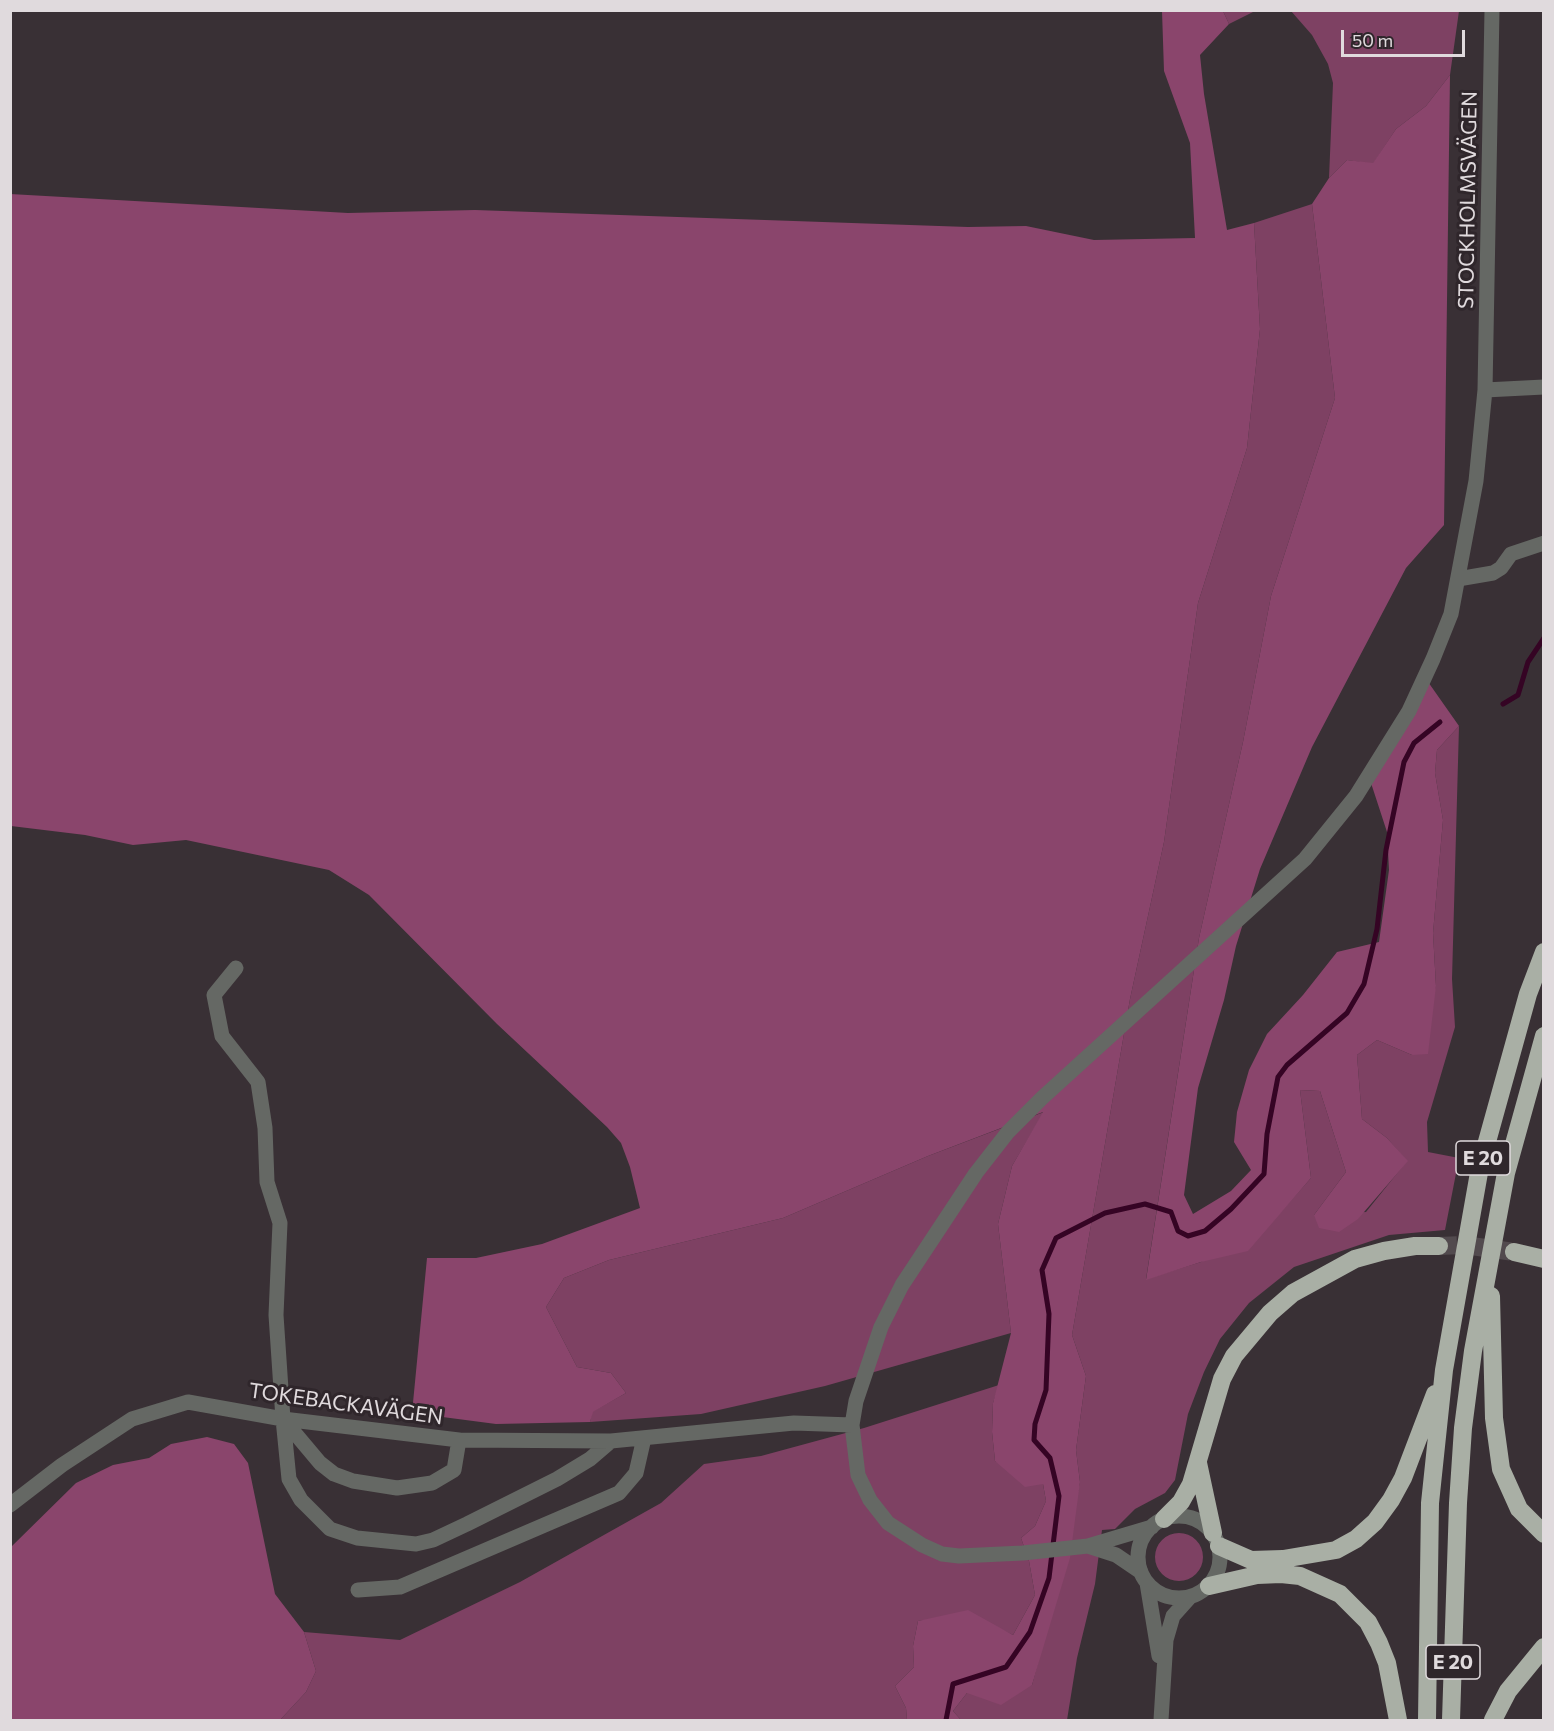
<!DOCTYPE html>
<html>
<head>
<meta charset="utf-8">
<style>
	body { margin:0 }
	#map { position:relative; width:1554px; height:1731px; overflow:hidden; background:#393035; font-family:Commissioner,sans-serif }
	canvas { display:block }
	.frame { position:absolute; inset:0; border:12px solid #e0dadd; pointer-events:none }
	.scale { position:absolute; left:1341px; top:30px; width:124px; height:27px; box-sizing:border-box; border:3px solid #e0dadd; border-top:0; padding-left:8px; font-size:18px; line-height:21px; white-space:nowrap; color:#e0dadd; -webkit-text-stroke:4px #2f262b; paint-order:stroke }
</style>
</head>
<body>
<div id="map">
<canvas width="1554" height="1731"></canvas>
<div class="frame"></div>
<div class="scale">50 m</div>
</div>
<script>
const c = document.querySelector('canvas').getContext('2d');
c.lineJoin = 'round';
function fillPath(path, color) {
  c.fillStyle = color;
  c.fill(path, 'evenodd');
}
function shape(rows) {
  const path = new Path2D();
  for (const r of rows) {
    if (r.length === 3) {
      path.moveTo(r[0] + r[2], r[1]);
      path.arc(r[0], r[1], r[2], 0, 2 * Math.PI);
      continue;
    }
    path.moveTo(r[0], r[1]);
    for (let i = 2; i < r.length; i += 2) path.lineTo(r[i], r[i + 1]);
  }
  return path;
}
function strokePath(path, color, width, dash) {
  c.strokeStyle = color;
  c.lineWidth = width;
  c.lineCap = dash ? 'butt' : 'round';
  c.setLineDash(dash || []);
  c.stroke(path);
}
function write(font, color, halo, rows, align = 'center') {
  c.font = font + ' Commissioner,sans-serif';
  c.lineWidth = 6;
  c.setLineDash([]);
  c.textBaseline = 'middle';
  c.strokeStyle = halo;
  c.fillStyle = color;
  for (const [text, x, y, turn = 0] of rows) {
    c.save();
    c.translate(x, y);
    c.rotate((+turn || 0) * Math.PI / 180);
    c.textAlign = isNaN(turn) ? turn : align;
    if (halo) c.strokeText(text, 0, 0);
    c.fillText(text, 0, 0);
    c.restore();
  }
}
fillPath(shape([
	[1223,11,1255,11,1229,24],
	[1291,11,1459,11,1450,75,1426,106,1396,129,1373,164,1347,160,1329,178,1333,83,1328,64,1312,35],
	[1312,204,1335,398,1271,596,1243,742,1199,938,1146,1279,1201,1262,1280,1213,1311,1178,1300,1090,1320,1091,1346,1172,1314,1215,1366,1212,1407,1161,1387,1138,1362,1119,1357,1055,1377,1040,1412,1055,1436,986,1433,933,1443,820,1435,773,1437,750,1459,726,1452,979,1455,1027,1427,1122,1428,1152,1459,1158,1445,1230,1389,1235,1294,1267,1249,1303,1220,1339,1204,1372,1188,1414,1175,1480,1165,1493,1135,1509,1115,1529,1102,1530,1095,1584,1077,1658,1067,1720,961,1720,953,1711,967,1693,1032,1685,1048,1626,1080,1482,1076,1450,1086,1376,1072,1335,1130,999,1164,842,1198,603,1247,448,1260,329,1254,223],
	[1044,1112,1012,1166,998,1224,1011,1333,825,1386,701,1414,590,1422,592,1412,626,1393,611,1373,577,1367,546,1307,564,1278,609,1260,783,1218,928,1156],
	[999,1385,993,1403,992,1432,995,1461,1043,1484,1046,1501,1035,1526,1021,1538,1029,1561,1035,1595,1013,1635,992,1625,942,1618,918,1621,913,1646,914,1667,895,1686,906,1708,907,1720,280,1720,306,1692,316,1671,304,1632,400,1640,520,1582,661,1503,704,1464,761,1456,864,1428],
	[1179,1557,24]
]), '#7e4163');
fillPath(shape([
	[1162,11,1223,11,1229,24,1200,55,1204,94,1227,230,1254,223,1260,329,1247,448,1198,603,1164,842,1130,999,1072,1335,1086,1376,1076,1450,1080,1482,1070,1558,1032,1685,1001,1705,967,1693,953,1711,961,1720,907,1720,906,1708,895,1686,914,1667,913,1646,918,1621,968,1610,1013,1635,1035,1595,1029,1561,1021,1538,1035,1526,1046,1501,1043,1484,1025,1487,995,1461,992,1432,993,1403,1011,1333,998,1224,1012,1166,1043,1112,928,1156,783,1218,609,1260,564,1278,546,1307,577,1367,611,1373,626,1393,593,1412,590,1422,496,1424,412,1413,427,1258,476,1258,542,1244,640,1208,630,1167,621,1143,607,1127,497,1024,369,895,329,870,186,840,133,845,85,835,11,826,10,194,348,213,475,210,968,227,1026,226,1094,240,1195,238,1190,143,1164,71],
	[1450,75,1444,525,1406,568,1312,747,1260,869,1236,946,1224,1000,1198,1088,1184,1195,1193,1214,1231,1191,1251,1170,1234,1142,1237,1112,1249,1070,1267,1034,1303,995,1337,952,1379,942,1389,870,1387,832,1371,783,1426,679,1459,726,1437,750,1435,773,1443,820,1433,933,1436,986,1428,1054,1412,1055,1377,1040,1357,1055,1362,1119,1387,1138,1408,1161,1358,1219,1339,1232,1319,1228,1314,1215,1346,1172,1320,1091,1300,1090,1311,1178,1248,1251,1201,1262,1146,1280,1199,938,1243,742,1271,596,1335,398,1312,204,1329,178,1347,160,1373,163,1396,129,1426,106],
	[207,1437,234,1444,248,1463,275,1594,304,1632,316,1671,306,1692,280,1720,11,1720,11,1547,76,1483,113,1465,149,1458,171,1444]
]), '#8a456c');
strokePath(shape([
	[1503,704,1518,695,1528,662,1544,638],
	[946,1720,953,1684,1006,1667,1030,1632,1049,1578,1059,1496,1050,1458,1034,1440,1035,1424,1046,1390,1049,1314,1042,1270,1056,1238,1105,1213,1145,1204,1171,1212,1178,1231,1188,1236,1205,1231,1231,1209,1264,1174,1267,1134,1278,1077,1287,1065,1347,1013,1364,984,1377,929,1386,850,1404,762,1414,743,1440,722]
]), '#350424', 5);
strokePath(shape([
	[1439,1246,1464,1245,1514,1252]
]), '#524a4e', 18, [18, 9]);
strokePath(shape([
	[1485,390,1544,387],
	[1458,579,1493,573,1501,568,1511,554,1544,543],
	[236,968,214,995,222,1036,258,1082,265,1128,267,1182,280,1223,276,1315,283,1419,289,1479,301,1500,330,1529,357,1538,416,1544,433,1540,467,1524,557,1479,590,1459,611,1441],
	[283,1419,320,1463,334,1474,353,1481,397,1488,432,1483,454,1470,459,1440],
	[10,1505,62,1465,132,1419,188,1402,283,1419,459,1440,611,1441,794,1423,852,1425],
	[1179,1557,41],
	[1152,1527,1088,1546,1023,1553,959,1556,942,1554,922,1545,888,1523,870,1500,858,1475,852,1425,856,1401,881,1327,902,1285,976,1173,1008,1132,1042,1098,1305,859,1356,796,1409,711,1433,659,1451,614,1476,481,1485,390,1492,10],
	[1088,1546,1116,1555,1141,1572],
	[1147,1583,1159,1656],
	[358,1590,400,1587,619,1493,636,1473,644,1438],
	[1161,1720,1166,1640,1173,1616,1190,1597]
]), '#656864', 15);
strokePath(shape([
	[1514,1252,1544,1259],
	[1491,1296,1494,1418,1501,1469,1519,1509,1544,1534],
	[1198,1463,1213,1533],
	[1164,1519,1181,1502,1191,1484,1222,1379,1234,1356,1270,1313,1293,1293,1355,1259,1384,1251,1415,1246,1439,1246],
	[1219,1546,1251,1560,1283,1559,1336,1550,1356,1539,1375,1522,1391,1500,1403,1478,1435,1394],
	[1209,1586,1257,1575,1281,1574,1300,1576,1340,1594,1368,1622,1379,1643,1387,1663,1398,1720],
	[1427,1720,1430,1503,1444,1370,1480,1167,1528,994,1544,952],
	[1451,1720,1458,1503,1463,1428,1473,1351,1506,1173,1544,1036],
	[1493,1720,1508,1691,1544,1647]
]), '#a9afa5', 18);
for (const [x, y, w] of [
	[1483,1158,54],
	[1453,1662,54]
]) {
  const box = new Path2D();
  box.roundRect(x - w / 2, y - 17, w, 34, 4.5);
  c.fillStyle = '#2f262b';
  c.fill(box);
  strokePath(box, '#e0dadd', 1.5);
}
write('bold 20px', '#e0dadd', null, [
	["E 20",1483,1158],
	["E 20",1453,1662]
]);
write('21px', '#e0dadd', '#2f262b', [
	["STOCKHOLMSVÄGEN",1468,200,-89],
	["TOKEBACKAVÄGEN",346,1404,8]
]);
</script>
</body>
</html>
